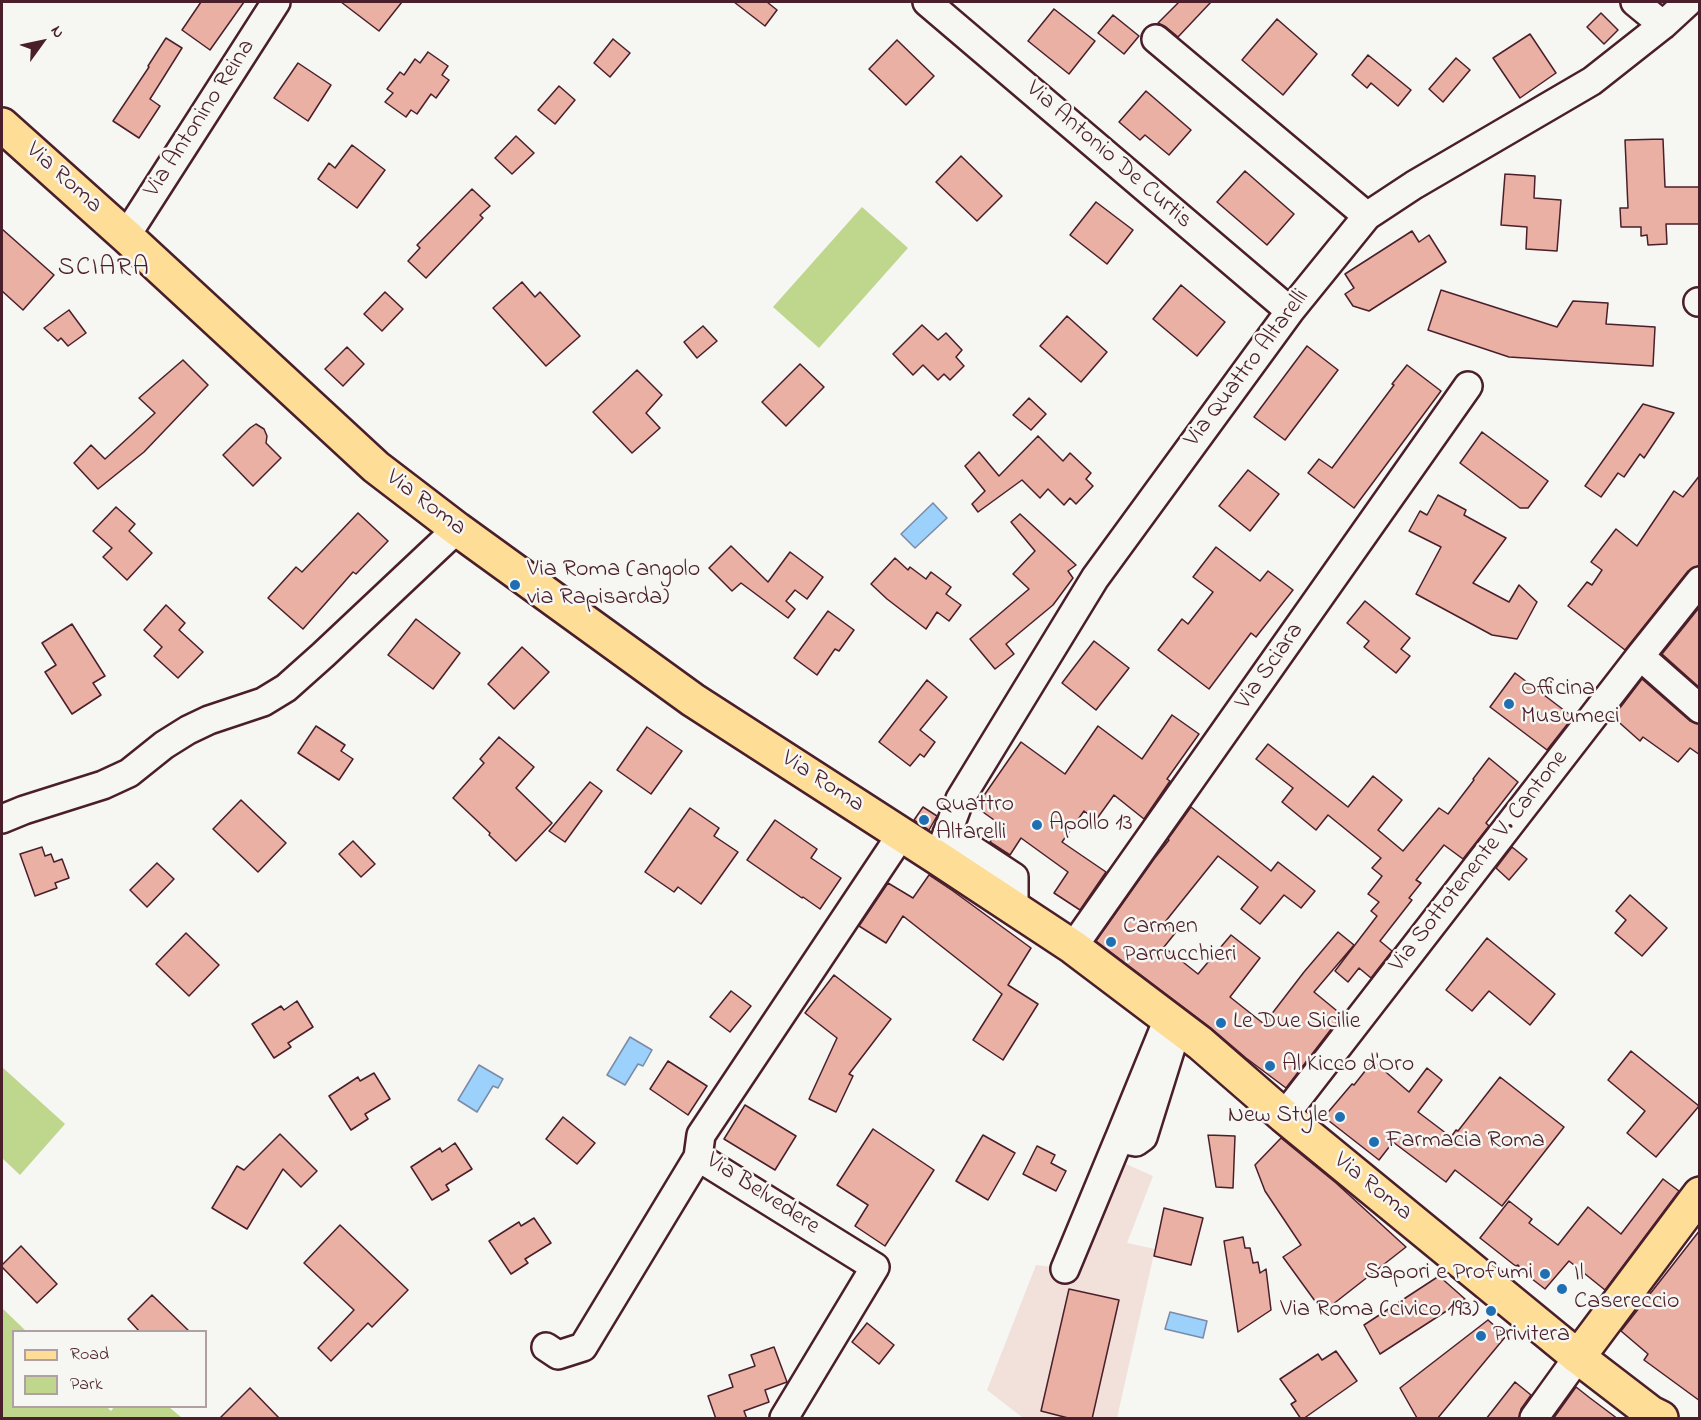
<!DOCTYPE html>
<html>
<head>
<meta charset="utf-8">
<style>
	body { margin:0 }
	#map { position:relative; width:1701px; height:1420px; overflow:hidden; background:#f6f6f2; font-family:"Indie Flower",sans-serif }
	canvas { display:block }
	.frame { position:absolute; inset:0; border:3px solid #4a1f2b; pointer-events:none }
	.legend { position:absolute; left:12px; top:1330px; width:195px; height:78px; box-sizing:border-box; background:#f6f6f2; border:2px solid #b1a0a2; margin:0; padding:8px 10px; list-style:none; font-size:18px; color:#4a1f2b }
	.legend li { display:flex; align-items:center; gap:12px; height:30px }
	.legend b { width:30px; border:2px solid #b1a0a2 }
	.north { position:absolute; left:12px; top:12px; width:60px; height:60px; -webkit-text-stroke:4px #f6f6f2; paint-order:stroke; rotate:57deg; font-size:16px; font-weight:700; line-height:24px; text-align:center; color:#4a1f2b }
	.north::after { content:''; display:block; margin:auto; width:21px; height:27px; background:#4a1f2b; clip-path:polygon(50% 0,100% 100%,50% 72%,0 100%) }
</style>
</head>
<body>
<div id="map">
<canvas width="1701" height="1420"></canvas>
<div class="frame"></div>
<ul class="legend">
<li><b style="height:8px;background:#fedd96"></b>Road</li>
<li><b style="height:16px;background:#bfd68d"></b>Park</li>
</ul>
<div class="north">N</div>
</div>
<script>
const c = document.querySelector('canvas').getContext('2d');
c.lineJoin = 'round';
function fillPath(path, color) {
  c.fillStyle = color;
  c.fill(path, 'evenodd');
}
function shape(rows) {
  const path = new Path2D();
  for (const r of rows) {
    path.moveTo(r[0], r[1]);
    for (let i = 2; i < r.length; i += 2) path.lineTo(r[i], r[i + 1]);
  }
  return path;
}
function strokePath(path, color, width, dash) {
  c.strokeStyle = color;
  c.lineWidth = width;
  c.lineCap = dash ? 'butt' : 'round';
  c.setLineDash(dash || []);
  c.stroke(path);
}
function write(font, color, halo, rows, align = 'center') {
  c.font = font + ' "Indie Flower",sans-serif';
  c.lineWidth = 5;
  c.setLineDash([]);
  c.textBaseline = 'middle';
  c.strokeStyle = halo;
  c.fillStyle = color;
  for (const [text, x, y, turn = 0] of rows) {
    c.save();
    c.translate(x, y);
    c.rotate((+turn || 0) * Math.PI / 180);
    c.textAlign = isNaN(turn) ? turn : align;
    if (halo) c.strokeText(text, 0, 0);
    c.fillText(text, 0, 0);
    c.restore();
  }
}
fillPath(shape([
	[1126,1164,1153,1176,1127,1243,1155,1249,1117,1418,1023,1418,987,1390,1036,1265,1080,1270]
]), '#f2e1da');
fillPath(shape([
	[862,207,908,248,819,348,773,307],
	[2,1067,65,1124,20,1175,2,1158],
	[2,1308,26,1331,14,1332,14,1406,106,1406,111,1411,114,1407,169,1407,182,1418,2,1418]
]), '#bfd68d');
const water = shape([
	[933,503,947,518,915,548,901,534,933,503],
	[630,1037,652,1050,643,1066,638,1064,625,1085,607,1075,630,1037],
	[479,1065,503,1079,498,1088,493,1086,477,1112,458,1100,479,1065],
	[1170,1312,1207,1321,1203,1338,1165,1329,1170,1312]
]);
fillPath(water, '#9bd1fa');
strokePath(water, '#7b8aa7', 1.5);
const building = shape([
	[201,2,244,2,210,50,182,30,201,2],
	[341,2,402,2,379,31,341,2],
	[734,2,767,2,777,10,765,26,734,2],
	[1179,2,1211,2,1178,37,1166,27,1158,23,1179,2],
	[1054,9,1095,41,1069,74,1028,41,1054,9],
	[1601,13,1618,30,1604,44,1587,27,1601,13],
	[1113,15,1139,36,1124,54,1098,33,1113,15],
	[1277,19,1317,54,1283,95,1242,60,1277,19],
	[1530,34,1556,73,1520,98,1493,58,1530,34],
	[166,38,182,48,150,99,160,106,139,138,113,121,149,67,148,66,166,38],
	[613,39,630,53,610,77,594,63,613,39],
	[897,40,934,76,906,105,869,69,897,40],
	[428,52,448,66,442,75,449,80,436,98,431,94,417,114,411,110,406,117,385,102,393,93,387,89,400,72,404,75,415,59,420,63,428,52],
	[1368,55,1411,90,1398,106,1371,83,1367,88,1352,75,1368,55],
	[1456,58,1470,70,1443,102,1429,89,1456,58],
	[298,63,331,85,308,121,274,98,298,63],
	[559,86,575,100,555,124,538,110,559,86],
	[1146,91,1191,130,1169,155,1145,135,1140,140,1119,122,1146,91],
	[516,136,534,153,512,174,495,158,516,136],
	[1663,139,1665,187,1700,187,1700,224,1666,224,1667,244,1648,245,1647,235,1641,236,1641,227,1621,227,1620,208,1628,208,1625,140,1663,139],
	[352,145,385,170,357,208,318,179,329,163,335,168,352,145],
	[961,156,1002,196,977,221,936,182,961,156],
	[1245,171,1294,214,1267,245,1217,202,1245,171],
	[1505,174,1535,176,1534,198,1561,200,1557,251,1526,249,1527,227,1501,225,1505,174],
	[472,189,490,206,480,215,483,218,426,278,408,261,420,248,417,245,472,189],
	[1096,202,1133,230,1107,264,1070,235,1096,202],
	[2,229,54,275,23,310,2,291,2,229],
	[1412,231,1419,242,1429,235,1446,262,1369,311,1353,306,1345,294,1354,288,1345,274,1412,231],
	[522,282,535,297,540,292,580,336,546,366,493,308,522,282],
	[1181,285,1225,322,1197,356,1153,319,1181,285],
	[1441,290,1557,327,1573,301,1608,303,1606,324,1655,327,1653,366,1509,357,1428,330,1441,290],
	[385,292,403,309,382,331,364,314,385,292],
	[69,310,86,333,68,346,61,338,58,341,44,328,69,310],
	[1067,316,1107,352,1081,382,1040,346,1067,316],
	[922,325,938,340,946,333,962,350,956,357,964,366,950,380,944,374,938,380,923,365,913,375,893,354,922,325],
	[703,326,717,341,697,358,684,342,703,326],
	[1307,346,1338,370,1285,440,1254,417,1307,346],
	[347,347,364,364,343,386,325,369,347,347],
	[183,360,208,385,144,452,98,489,74,463,91,445,105,459,155,413,139,398,183,360],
	[800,364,824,387,786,426,762,402,800,364],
	[1407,365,1441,391,1354,508,1308,473,1319,459,1332,468,1394,385,1392,384,1407,365],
	[637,370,662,395,646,413,660,428,632,453,593,412,637,370],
	[1029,398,1046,414,1031,430,1013,415,1029,398],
	[1643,404,1674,413,1644,458,1640,454,1624,477,1618,473,1601,497,1585,486,1643,404],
	[256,424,264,429,267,436,266,443,281,458,253,486,223,455,250,428,256,424],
	[1482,432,1548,481,1528,508,1520,508,1460,463,1482,432],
	[1038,436,1063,461,1070,453,1091,473,1086,479,1093,486,1076,504,1070,498,1064,505,1048,489,1040,498,1022,480,978,512,972,504,985,491,965,466,979,452,999,476,1038,436],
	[1248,470,1279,494,1250,531,1219,506,1248,470],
	[1700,475,1700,566,1694,567,1688,571,1625,650,1568,606,1587,582,1592,585,1602,570,1591,562,1616,529,1637,546,1674,491,1683,497,1700,475],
	[1438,495,1466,510,1464,515,1506,538,1473,583,1509,602,1519,585,1537,602,1517,639,1492,635,1416,594,1441,547,1409,531,1420,511,1427,515,1438,495],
	[116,507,135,524,129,531,152,553,127,580,103,557,112,548,93,531,116,507],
	[358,513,388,541,356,574,353,572,303,629,268,598,296,567,302,572,358,513],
	[1020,514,1076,565,1068,571,1073,578,1053,605,1006,644,1014,654,995,669,970,639,1029,589,1013,574,1035,551,1011,522,1020,514],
	[731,546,768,582,790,552,823,577,807,599,795,590,786,601,795,609,788,618,741,583,732,591,709,568,731,546],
	[1216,547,1260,581,1268,571,1293,590,1256,637,1251,633,1209,689,1158,650,1182,619,1188,624,1213,592,1193,577,1216,547],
	[895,558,908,570,910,567,926,579,931,572,951,587,946,594,961,605,949,621,937,612,926,629,887,599,871,584,895,558],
	[1365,601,1410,638,1401,649,1410,656,1396,673,1364,647,1369,641,1347,623,1365,601],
	[166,605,185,623,179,630,203,652,178,678,154,656,162,647,144,630,166,605],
	[1698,609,1700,611,1700,688,1662,654,1698,609],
	[828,611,854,630,839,651,835,649,817,675,794,658,828,611],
	[416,619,460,653,433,689,388,655,416,619],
	[72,624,105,676,93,683,101,695,72,714,45,672,56,665,42,643,72,624],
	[1094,641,1129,668,1096,710,1062,683,1094,641],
	[522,647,549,672,514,709,488,684,522,647],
	[1515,673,1573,717,1547,750,1490,707,1515,673],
	[1642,679,1690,721,1700,724,1700,755,1690,748,1678,762,1643,737,1640,741,1613,717,1642,679],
	[927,680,947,697,920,730,935,742,924,757,920,754,910,766,879,742,927,680],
	[1172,715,1199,734,1167,779,1170,781,1144,819,1114,795,1096,820,1084,811,1062,842,1106,872,1080,910,1054,893,1068,872,1021,838,1010,855,990,842,1001,825,976,807,1021,742,1065,774,1098,726,1142,759,1172,715],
	[316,726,345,745,341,751,353,759,339,780,298,753,316,726],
	[647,727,682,751,651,794,617,770,647,727],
	[499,737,534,767,516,788,552,823,516,861,489,835,490,833,453,798,484,763,480,759,499,737],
	[1268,744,1348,807,1373,776,1402,800,1378,830,1403,851,1439,808,1448,814,1474,780,1473,779,1489,758,1518,782,1486,823,1489,826,1463,859,1444,845,1416,880,1421,883,1409,898,1412,900,1380,941,1392,951,1371,978,1359,968,1348,982,1335,971,1377,916,1371,911,1379,902,1368,894,1382,876,1372,868,1381,858,1328,815,1316,830,1282,802,1293,788,1256,759,1268,744],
	[590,782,602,791,565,842,549,831,590,782],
	[241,800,286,843,258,872,213,829,241,800],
	[923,807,937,816,929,830,914,820,923,807],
	[1191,807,1271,871,1278,862,1315,891,1301,908,1284,895,1260,924,1241,909,1258,887,1218,856,1165,922,1176,932,1164,947,1198,974,1231,935,1260,958,1230,997,1264,1024,1304,972,1338,932,1354,945,1314,992,1342,1015,1286,1088,1246,1058,1211,1028,1096,941,1154,859,1169,840,1168,839,1191,807],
	[690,808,719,828,714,836,738,852,701,904,678,887,674,892,645,872,690,808],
	[775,820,817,849,811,858,841,878,820,909,803,897,802,898,747,860,775,820],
	[353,841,375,864,361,877,339,854,353,841],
	[42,847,45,856,51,854,54,862,62,859,69,878,55,883,57,888,35,896,20,854,42,847],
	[1512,847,1527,859,1509,880,1496,868,1512,847],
	[157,863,174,879,147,907,130,890,157,863],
	[929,875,953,891,1031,948,1008,985,1038,1004,1003,1060,973,1040,1002,994,903,916,886,943,859,926,888,883,913,898,929,875],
	[1630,895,1667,928,1642,956,1615,933,1626,920,1616,911,1630,895],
	[186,933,219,965,189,996,156,964,186,933],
	[1487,938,1555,994,1530,1025,1489,991,1472,1011,1446,990,1487,938],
	[834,975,891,1019,849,1074,853,1076,836,1112,809,1099,837,1038,805,1013,834,975],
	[731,991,751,1006,730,1032,710,1017,731,991],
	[297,1001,313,1027,288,1043,291,1047,274,1058,252,1024,281,1006,284,1010,297,1001],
	[1631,1051,1699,1106,1656,1157,1627,1133,1645,1111,1608,1080,1631,1051],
	[668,1061,707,1086,688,1115,650,1089,668,1061],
	[1373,1061,1409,1092,1427,1068,1442,1080,1418,1112,1451,1137,1456,1130,1458,1131,1500,1077,1564,1127,1502,1206,1455,1170,1446,1182,1393,1142,1379,1160,1324,1117,1352,1084,1354,1085,1373,1061],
	[374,1073,390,1099,365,1114,368,1119,351,1130,329,1096,358,1077,360,1081,374,1073],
	[745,1105,796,1136,775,1170,724,1139,745,1105],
	[563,1117,595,1143,577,1164,546,1139,563,1117],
	[873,1129,934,1170,885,1246,855,1226,868,1205,837,1185,873,1129],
	[280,1134,317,1171,301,1187,283,1169,247,1229,212,1208,237,1166,244,1170,280,1134],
	[983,1135,1015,1153,988,1200,956,1181,983,1135],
	[1208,1135,1235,1136,1233,1188,1216,1187,1208,1135],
	[1281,1138,1336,1183,1406,1247,1323,1312,1283,1257,1301,1245,1265,1191,1255,1165,1281,1138],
	[455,1143,472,1169,446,1185,449,1190,432,1200,411,1167,440,1148,442,1152,455,1143],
	[1037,1146,1055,1155,1051,1163,1066,1171,1056,1191,1023,1174,1037,1146],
	[1663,1179,1679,1191,1605,1290,1569,1261,1545,1289,1523,1272,1518,1265,1516,1266,1513,1264,1480,1238,1509,1201,1532,1219,1529,1223,1558,1245,1588,1207,1621,1234,1663,1179],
	[1164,1208,1203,1218,1191,1265,1154,1256,1164,1208],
	[534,1218,551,1243,525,1259,528,1263,511,1274,489,1241,519,1222,521,1226,534,1218],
	[340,1225,408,1290,372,1327,368,1323,331,1361,318,1348,354,1310,304,1263,340,1225],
	[1700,1230,1700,1401,1644,1360,1648,1354,1621,1331,1700,1230],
	[1243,1237,1245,1248,1250,1248,1253,1263,1258,1262,1260,1273,1266,1269,1271,1310,1238,1332,1224,1241,1243,1237],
	[21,1246,57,1284,37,1303,2,1267,2,1265,21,1246],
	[1439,1276,1465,1299,1380,1354,1364,1325,1439,1276],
	[1069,1289,1119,1300,1092,1419,1072,1419,1041,1411,1069,1289],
	[152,1295,190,1332,140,1332,128,1319,152,1295],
	[1488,1320,1506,1336,1437,1419,1417,1418,1400,1388,1488,1320],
	[867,1323,894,1345,879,1364,852,1342,867,1323],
	[774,1347,787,1382,765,1390,769,1402,744,1411,747,1419,716,1419,708,1396,733,1387,729,1375,755,1366,751,1355,774,1347],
	[1336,1351,1357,1381,1303,1419,1301,1419,1291,1404,1296,1401,1280,1379,1318,1354,1322,1360,1336,1351],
	[1515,1382,1531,1395,1521,1409,1519,1419,1486,1419,1515,1382],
	[1576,1387,1590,1398,1618,1419,1553,1419,1576,1387],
	[250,1388,280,1419,219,1419,250,1388]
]);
fillPath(building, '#e9b0a3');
strokePath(building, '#4a1f2b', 1.5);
const minor = shape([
	[927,2,1290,311],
	[1635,2,1663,25],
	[1156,39,1367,216],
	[126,236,276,2],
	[1698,302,1700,302],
	[1640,656,1700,709],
	[2,819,24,810,103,785,129,773,164,745,188,730,209,720,263,702,286,688,323,655,457,529],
	[947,833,1014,877,1014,908],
	[938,858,960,799,1095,578,1290,311,1367,216,1414,185,1592,81,1663,25,1688,2],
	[1073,947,1468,386],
	[1168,1019,1119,1139,1136,1142,1143,1137,1178,1025],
	[1284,1116,1640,656,1700,581],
	[1065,1269,1119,1139],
	[546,1347,558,1355,583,1347,698,1157],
	[784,1418,875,1267,698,1157,701,1135,901,835],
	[1534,1418,1578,1357]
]);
const major = shape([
	[2,125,126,236,376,467,457,529,693,700,938,858,1073,947,1200,1043,1284,1116,1578,1357,1651,1413,1661,1418],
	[1578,1357,1700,1194]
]);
strokePath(minor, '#4a1f2b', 32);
strokePath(major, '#4a1f2b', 38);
strokePath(minor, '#f6f6f2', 27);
strokePath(major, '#fedd96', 33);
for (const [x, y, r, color] of [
	[515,585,6,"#1f6fb2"],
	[1509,704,6,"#1f6fb2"],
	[924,820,6,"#1f6fb2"],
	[1037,825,6,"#1f6fb2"],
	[1111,942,6,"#1f6fb2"],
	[1221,1023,6,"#1f6fb2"],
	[1270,1066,6,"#1f6fb2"],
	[1340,1117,6,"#1f6fb2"],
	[1374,1142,6,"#1f6fb2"],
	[1545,1274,6,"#1f6fb2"],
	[1562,1289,6,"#1f6fb2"],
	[1491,1311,6,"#1f6fb2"],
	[1481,1336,6,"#1f6fb2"]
]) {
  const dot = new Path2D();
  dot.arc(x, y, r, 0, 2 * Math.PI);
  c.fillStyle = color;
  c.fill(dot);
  strokePath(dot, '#f6f6f2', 2);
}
write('24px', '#4a1f2b', '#f6f6f2', [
	["Via Antonino Reina",201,119,-57],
	["Via Antonio De Curtis",1108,156,41],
	["Via Roma",63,179,42],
	["Via Quattro Altarelli",1248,369,-53],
	["Via Roma",425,504,37],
	["Via Sciara",1271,667,-55],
	["Via Roma",822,783,33],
	["Via Sottotenente V. Cantone",1480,862,-52],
	["Via Roma",1372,1188,39],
	["Via Belvedere",762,1195,33]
]);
write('24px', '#4a1f2b', '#f6f6f2', [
	["Via Roma (angolo",527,571],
	["via Rapisarda)",527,599],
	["Officina",1521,690],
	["Musumeci",1521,718],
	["Quattro",936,806],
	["Altarelli",936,834],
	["Apollo 13",1049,825],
	["Carmen",1123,928],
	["Parrucchieri",1123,956],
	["Le Due Sicilie",1233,1023],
	["Al Kicco d'Oro",1282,1066],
	["New Style",1328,1117,"right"],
	["Farmacia Roma",1386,1142],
	["Sapori e Profumi",1533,1274,"right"],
	["Il",1574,1275],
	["Casereccio",1574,1303],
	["Via Roma (civico 193)",1479,1311,"right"],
	["Privitera",1493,1336]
], 'left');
c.letterSpacing = '1.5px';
write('26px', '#4a1f2b', '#f6f6f2', [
	["SCIARA",104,270]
]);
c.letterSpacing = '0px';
</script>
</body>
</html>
